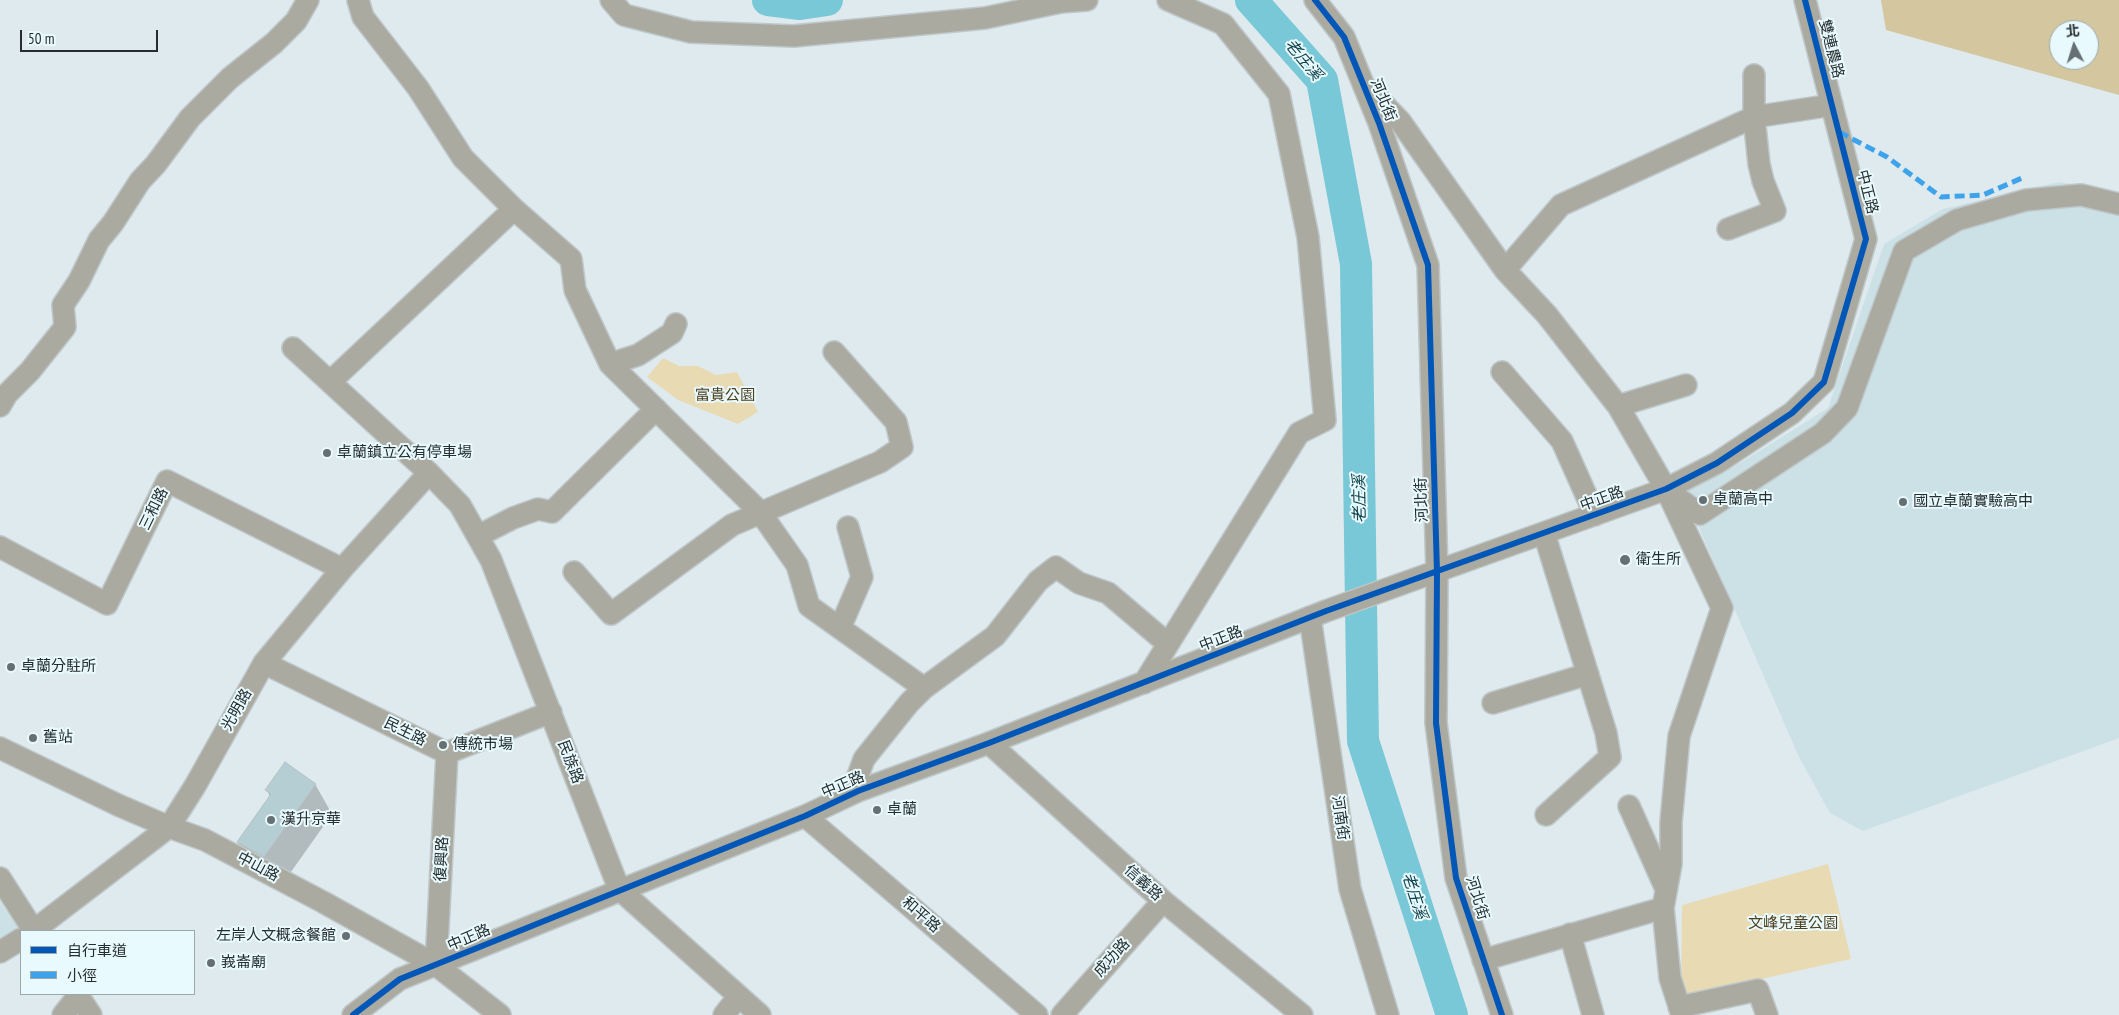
<!DOCTYPE html>
<html>
<head>
<meta charset="utf-8">
<style>
	body { margin:0 }
	#map { position:relative; width:2119px; height:1015px; overflow:hidden; background:#deeaed; font-family:"PT Sans Narrow","Noto Sans TC",sans-serif }
	canvas { display:block }
	.legend { position:absolute; left:20px; top:930px; width:175px; height:65px; box-sizing:border-box; background:#e9fafe; border:1px solid #9ba8ab; margin:0; padding:6px 9px; list-style:none; font-size:15px; color:#252d2f }
	.legend li { display:flex; align-items:center; gap:10px; height:25px }
	.legend b { width:25px; border:1px solid #9ba8ab }
	.north { position:absolute; left:2049px; top:20px; width:50px; height:50px; box-sizing:border-box; background:#e9fafe; border:1px solid #9ba8ab; border-radius:50%; rotate:355deg; font-size:14px; font-weight:700; line-height:20px; text-align:center; color:#252d2f }
	.north::after { content:''; display:block; margin:auto; width:18px; height:22px; background:#666f72; clip-path:polygon(50% 0,100% 100%,50% 72%,0 100%) }
	.scale { position:absolute; left:20px; top:30px; width:138px; height:22px; box-sizing:border-box; border:2px solid #252d2f; border-top:0; padding-left:6px; font-size:15px; line-height:18px; white-space:nowrap; color:#252d2f; -webkit-text-stroke:4px #e9fafe; paint-order:stroke }
</style>
</head>
<body>
<div id="map">
<canvas width="2119" height="1015"></canvas>
<ul class="legend">
<li><b style="height:6px;background:#0057b8"></b>自行車道</li>
<li><b style="height:6px;background:#3ea3eb"></b>小徑</li>
</ul>
<div class="north">北</div>
<div class="scale">50 m</div>
</div>
<script>
const c = document.querySelector('canvas').getContext('2d');
c.lineJoin = 'round';
function fillPath(path, color) {
  c.fillStyle = color;
  c.fill(path, 'evenodd');
}
function shape(rows) {
  const path = new Path2D();
  for (const r of rows) {
    path.moveTo(r[0], r[1]);
    for (let i = 2; i < r.length; i += 2) path.lineTo(r[i], r[i + 1]);
  }
  return path;
}
function strokePath(path, color, width, dash) {
  c.strokeStyle = color;
  c.lineWidth = width;
  c.lineCap = dash ? 'butt' : 'round';
  c.setLineDash(dash || []);
  c.stroke(path);
}
function write(font, color, halo, rows, align = 'center') {
  c.font = font + ' "PT Sans Narrow","Noto Sans TC",sans-serif';
  c.lineWidth = 4;
  c.setLineDash([]);
  c.textBaseline = 'middle';
  c.strokeStyle = halo;
  c.fillStyle = color;
  for (const [text, x, y, turn = 0] of rows) {
    c.save();
    c.translate(x, y);
    c.rotate((+turn || 0) * Math.PI / 180);
    c.textAlign = isNaN(turn) ? turn : align;
    if (halo) c.strokeText(text, 0, 0);
    c.fillText(text, 0, 0);
    c.restore();
  }
}
fillPath(shape([
	[2059,182,2119,192,2119,738,1863,831,1830,813,1799,757,1683,491,1742,462,1828,408,1884,244,1943,209],
	[0,902,20,930,0,943]
]), '#cbe1e6');
fillPath(shape([
	[663,358,679,366,698,366,716,375,737,372,758,412,738,424,678,400,647,377],
	[1828,864,1851,959,1681,997,1682,905]
]), '#e8dbb4');
fillPath(shape([
	[1881,0,2119,0,2119,95,1886,30],
	[2059,30,2089,30,2089,60,2059,60]
]), '#d4c69e');
fillPath(shape([
	[315,784,332,814,281,886,255,872,238,843,270,797,267,790]
]), '#0003');
strokePath(shape([
	[768,0,800,4,827,0],
	[1251,0,1322,80,1356,264,1363,741,1452,1015]
]), '#78c8d8', 32);
const building = shape([
	[285,762,316,784,264,857,237,842,271,794,265,790,285,762]
]);
fillPath(building, '#b5ced4');
strokePath(building, '#b6c0c2', 1);
const minor = shape([
	[358,0,363,17,418,88,463,158,514,209,571,259,575,290,610,364,760,512,797,565,809,606,924,688],
	[611,0,624,15,691,32,794,36,985,18,1061,2,1087,0],
	[1315,0,1344,37,1379,123,1428,265,1437,572,1436,723,1456,878,1502,1015],
	[1371,91,1400,121,1505,270],
	[1728,229,1775,211,1763,181,1759,164,1754,117,1754,75],
	[293,348,429,473,460,505,491,560,619,889,760,1015],
	[610,364,638,355,672,333,676,324],
	[1502,372,1562,441,1595,515],
	[330,382,514,209],
	[0,406,7,394,30,371,65,327,63,305,79,281,99,240,113,223,140,181,156,164,190,118,230,78,274,43,296,21,308,0],
	[1618,406,1686,385],
	[1668,491,1700,514,1823,433,1847,408,1904,251,1957,220,2026,200,2081,195,2119,204],
	[1544,533,1606,733,1610,757,1546,815],
	[478,536,513,518,538,509,552,512,656,409],
	[0,547,107,604,167,481,342,569],
	[574,572,611,614,732,525,880,462,902,447,896,422,834,352],
	[1310,617,1350,889,1388,1015],
	[840,628,862,577,848,527],
	[264,663,447,753,551,712],
	[1144,683,1299,433,1325,420,1308,237,1279,94,1223,24,1168,0],
	[1493,703,1588,674],
	[989,743,1163,901,1302,1015],
	[0,748,118,805,169,827,205,840,323,902,436,965,500,1015],
	[858,791,856,781,864,759,909,703,924,688,995,636,1038,581,1056,567,1079,583,1108,593,1168,644],
	[1629,806,1666,889],
	[805,816,1037,1015],
	[0,878,34,931],
	[1663,908,1670,978,1682,1015],
	[33,931,169,827,195,786,264,663,342,569,429,473],
	[1570,934,1593,1015],
	[0,952,21,939],
	[1483,960,1663,908,1671,864,1671,822,1679,736,1722,608,1666,489,1618,406,1547,315,1505,270,1561,205,1754,117,1832,105],
	[436,965,447,753],
	[77,994,91,1015],
	[1679,1007,1758,990,1767,1015],
	[63,1015,78,996],
	[353,1015,400,979,805,816,858,791,989,743,1326,611,1666,489,1717,463,1792,413,1824,382,1866,239,1805,0],
	[724,1015,738,997],
	[1062,1015,1163,901]
]);
strokePath(minor, '#bec7c9', 24);
strokePath(minor, '#abaaa1', 21);
strokePath(shape([
	[1839,132,1887,157,1941,197,1983,195,2022,178]
]), '#3ea3eb', 5, [10, 5]);
strokePath(shape([
	[1315,0,1344,37,1379,123,1428,265,1437,572,1436,723,1456,878,1502,1015],
	[353,1015,400,979,805,816,858,791,989,743,1326,611,1666,489,1717,463,1792,413,1824,382,1866,239,1805,0]
]), '#0057b8', 6);
for (const [x, y, r, color] of [
	[327,453,5,"#666f72"],
	[1703,500,5,"#666f72"],
	[1903,502,5,"#666f72"],
	[1625,560,6,"#666f72"],
	[11,667,5,"#666f72"],
	[33,738,5,"#666f72"],
	[443,745,5,"#666f72"],
	[877,810,5,"#666f72"],
	[271,820,5,"#666f72"],
	[346,936,5,"#666f72"],
	[211,963,5,"#666f72"]
]) {
  const dot = new Path2D();
  dot.arc(x, y, r, 0, 2 * Math.PI);
  c.fillStyle = color;
  c.fill(dot);
  strokePath(dot, '#e9fafe', 2);
}
write('15px', '#252d2f', '#e9fafe', [
	["雙連農路",1831,49,76],
	["河北街",1383,100,68],
	["中正路",1867,192,76],
	["中正路",1602,499,-20],
	["河北街",1422,500,-92],
	["三和路",154,509,-64],
	["中正路",1221,639,-21],
	["光明路",237,710,-61],
	["民生路",405,732,26],
	["民族路",570,762,69],
	["中正路",843,785,-23],
	["河南街",1340,818,82],
	["復興路",442,859,-87],
	["中山路",258,867,28],
	["信義路",1143,883,42],
	["河北街",1477,898,73],
	["和平路",921,915,41],
	["中正路",469,938,-23],
	["成功路",1112,958,-48]
]);
write('15px', '#4e3f1e', '#e9fafe', [
	["富貴公園",725,396],
	["文峰兒童公園",1793,924]
]);
write('15px', '#252d2f', '#e9fafe', [
	["卓蘭鎮立公有停車場",337,453],
	["卓蘭高中",1713,500],
	["國立卓蘭實驗高中",1913,502],
	["衛生所",1636,560],
	["卓蘭分駐所",21,667],
	["舊站",43,738],
	["傳統市場",453,745],
	["卓蘭",887,810],
	["漢升京華",281,820],
	["左岸人文概念餐館",336,936,"right"],
	["峩崙廟",221,963]
], 'left');
write('italic 16px', '#11424b', '#e9fafe', [
	["老庄溪",1303,60,50],
	["老庄溪",1360,499,-91],
	["老庄溪",1414,896,72]
]);
</script>
</body>
</html>
